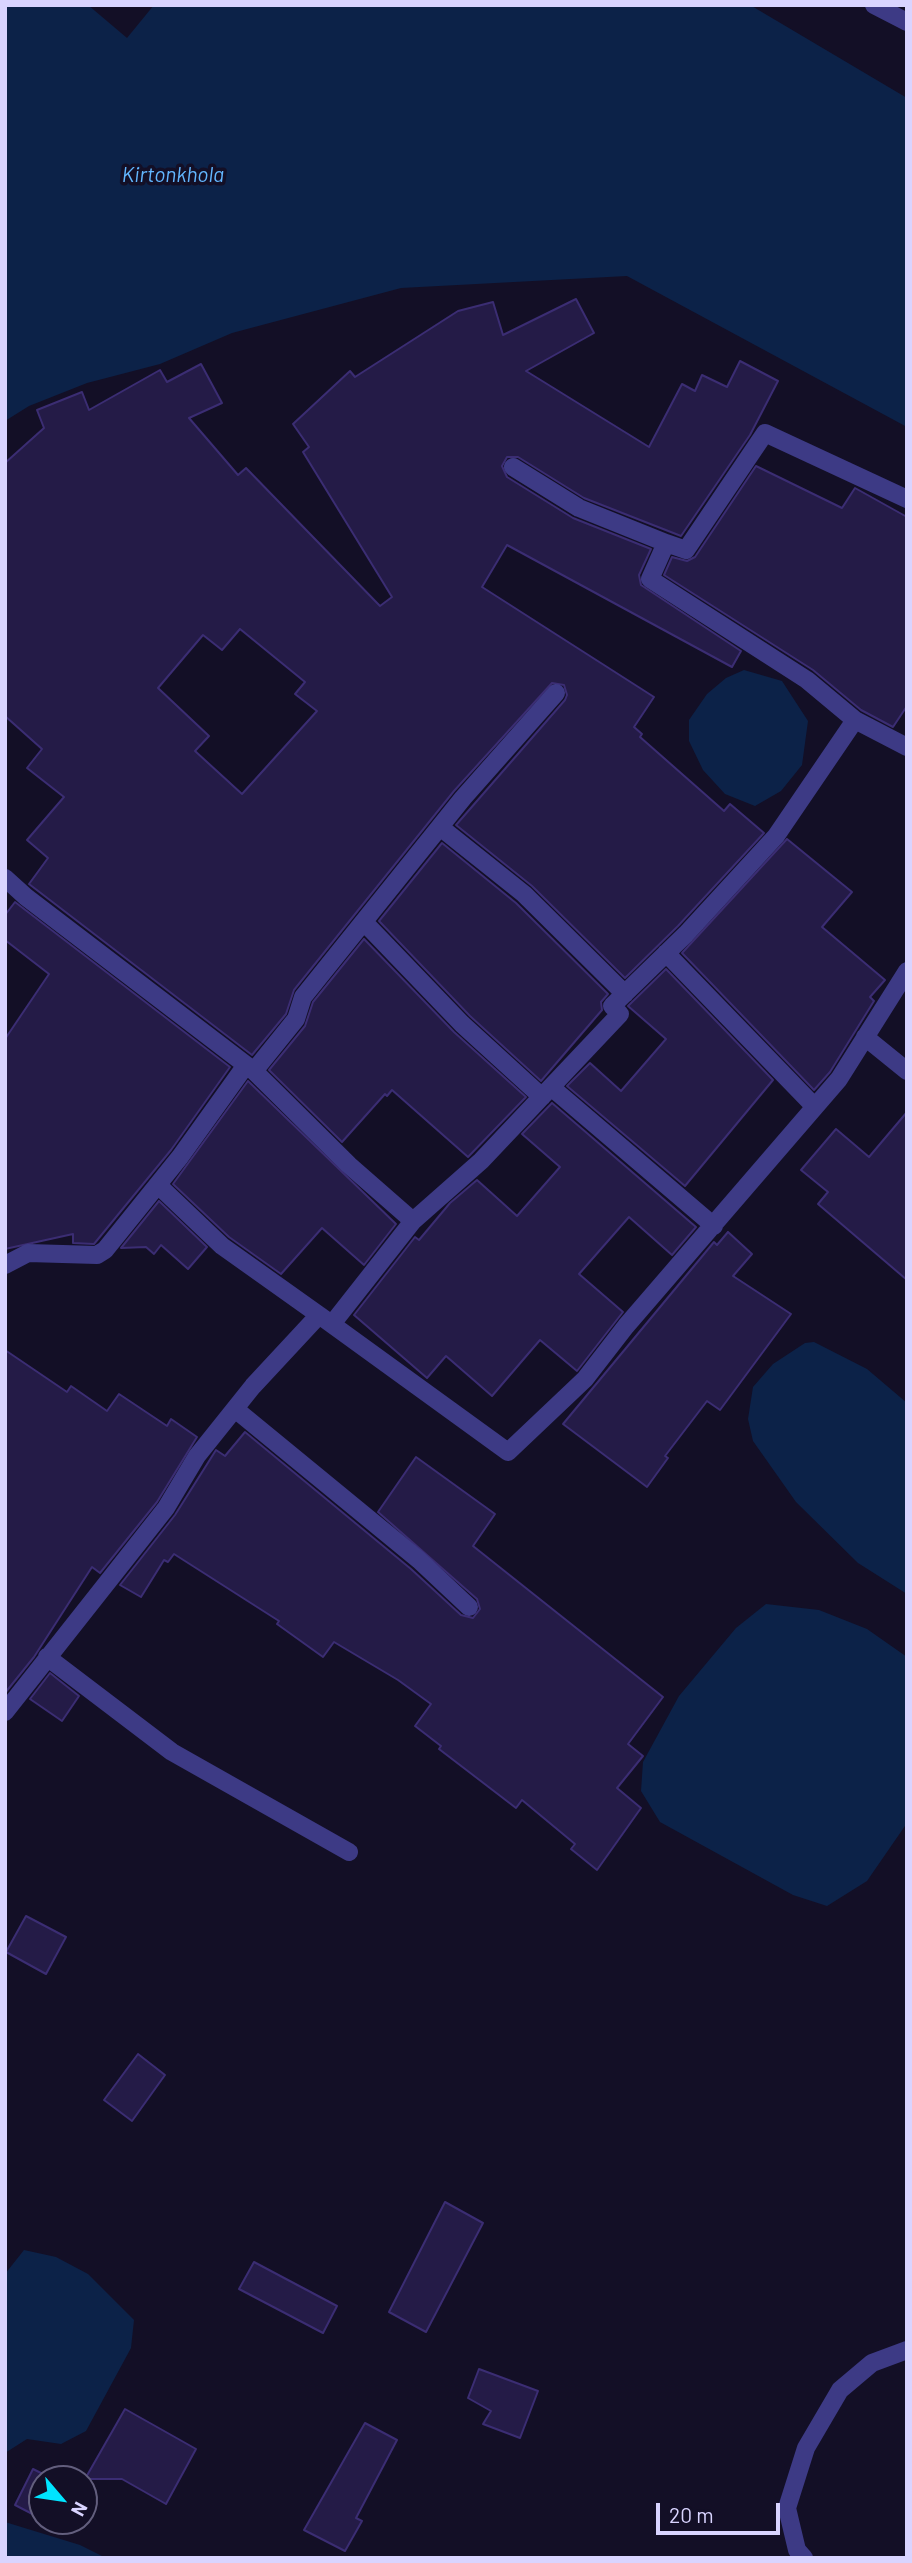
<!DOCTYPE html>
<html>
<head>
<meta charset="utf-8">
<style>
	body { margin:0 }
	#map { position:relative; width:912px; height:2563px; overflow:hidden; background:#130f26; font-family:Barlow,sans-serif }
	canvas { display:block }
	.frame { position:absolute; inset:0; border:7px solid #d9d4ff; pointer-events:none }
	.north { position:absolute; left:28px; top:2465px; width:70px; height:70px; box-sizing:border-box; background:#130f26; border:2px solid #625e7d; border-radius:50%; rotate:119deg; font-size:19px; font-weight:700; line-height:28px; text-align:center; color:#d9d4ff }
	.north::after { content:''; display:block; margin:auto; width:24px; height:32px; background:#00e5ff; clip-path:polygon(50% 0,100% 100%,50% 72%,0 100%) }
	.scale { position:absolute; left:656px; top:2503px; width:124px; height:32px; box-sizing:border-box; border:4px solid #d9d4ff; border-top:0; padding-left:9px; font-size:21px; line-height:24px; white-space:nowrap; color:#d9d4ff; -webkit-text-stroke:5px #130f26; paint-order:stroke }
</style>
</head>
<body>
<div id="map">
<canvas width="912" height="2563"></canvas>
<div class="frame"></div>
<div class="north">N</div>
<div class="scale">20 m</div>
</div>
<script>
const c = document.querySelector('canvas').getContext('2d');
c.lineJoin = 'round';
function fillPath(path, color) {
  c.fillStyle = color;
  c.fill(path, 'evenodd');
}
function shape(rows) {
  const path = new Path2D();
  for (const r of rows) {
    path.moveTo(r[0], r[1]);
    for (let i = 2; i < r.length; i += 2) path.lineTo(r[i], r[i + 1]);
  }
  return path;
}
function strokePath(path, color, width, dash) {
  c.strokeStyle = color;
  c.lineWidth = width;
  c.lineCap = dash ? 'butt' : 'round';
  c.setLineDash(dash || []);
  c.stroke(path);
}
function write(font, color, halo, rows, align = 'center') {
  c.font = font + ' Barlow,sans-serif';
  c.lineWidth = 7;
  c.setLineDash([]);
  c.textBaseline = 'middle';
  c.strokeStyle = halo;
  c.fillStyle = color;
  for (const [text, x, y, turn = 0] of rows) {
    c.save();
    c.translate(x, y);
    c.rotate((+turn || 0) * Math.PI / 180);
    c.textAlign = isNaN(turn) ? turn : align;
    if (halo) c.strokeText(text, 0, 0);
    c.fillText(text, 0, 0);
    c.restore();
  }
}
fillPath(shape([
	[5,5,750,5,907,98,907,427,627,276,401,288,232,333,160,364,87,383,29,406,5,421],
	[744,670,782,681,808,721,802,765,781,791,755,806,725,794,703,770,689,741,689,720,707,694,726,678],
	[814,1342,867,1369,907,1403,907,1594,858,1563,796,1502,753,1441,748,1419,753,1387,773,1364,805,1343],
	[766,1604,819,1610,867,1629,907,1657,907,1823,867,1881,827,1906,793,1895,660,1822,641,1791,643,1762,679,1696,736,1628],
	[24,2250,56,2257,88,2274,134,2320,131,2348,86,2431,61,2444,27,2439,5,2453,5,2274],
	[5,2522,80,2545,106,2558,5,2558]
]), '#0c2248');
fillPath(shape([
	[88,5,154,5,127,38]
]), '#130f26');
const building = shape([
	[576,299,594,333,526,371,649,447,682,384,695,391,702,375,727,387,740,361,778,381,750,435,681,536,584,498,518,457,507,457,502,466,507,477,573,518,651,549,639,575,641,585,741,651,732,667,507,545,482,587,654,697,634,727,642,734,640,737,724,811,730,804,764,833,678,926,625,978,532,886,456,825,565,700,567,695,564,685,552,683,454,791,294,990,286,1014,252,1055,29,884,48,858,27,840,64,797,27,768,42,749,5,716,5,463,44,428,37,410,82,392,89,410,160,370,167,382,201,364,222,403,189,418,238,475,246,468,380,606,392,597,303,452,309,447,293,424,350,371,355,377,458,311,493,302,503,335,576,299],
	[240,629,305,682,295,694,317,711,242,794,195,751,209,736,158,688,203,635,222,650,240,629],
	[756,466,842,508,855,488,907,517,907,706,893,727,861,710,813,670,664,575,672,557,687,561,695,557,756,466],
	[787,839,852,892,822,927,885,980,870,997,874,1001,830,1072,814,1090,682,953,787,839],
	[442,843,516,903,608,994,601,1002,602,1010,541,1081,470,1016,379,921,442,843],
	[15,902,230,1067,171,1150,94,1244,73,1243,73,1234,5,1249,5,1039,49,974,5,940,5,915,15,902],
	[364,939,454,1032,526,1097,468,1157,392,1090,387,1096,385,1094,342,1142,269,1070,305,1026,313,1002,364,939],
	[666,969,773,1080,685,1186,567,1086,590,1063,621,1091,666,1039,628,1006,666,969],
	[248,1081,396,1224,364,1265,322,1228,281,1274,229,1237,173,1184,248,1081],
	[552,1103,696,1227,672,1255,629,1217,579,1274,623,1312,577,1371,540,1340,492,1396,446,1356,427,1378,354,1315,415,1237,419,1240,450,1203,477,1180,517,1216,560,1167,522,1134,552,1103],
	[907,1112,907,1280,818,1204,828,1192,801,1170,836,1129,869,1157,907,1112],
	[159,1201,207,1247,188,1269,161,1245,154,1254,146,1247,121,1248,159,1201],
	[728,1232,752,1254,733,1276,791,1314,720,1410,707,1401,665,1456,668,1458,647,1487,563,1424,714,1242,717,1245,728,1232],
	[5,1350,67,1392,71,1386,107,1411,119,1394,167,1426,171,1419,197,1437,157,1502,100,1573,92,1567,34,1657,5,1693,5,1350],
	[245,1432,411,1569,461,1615,473,1618,480,1609,477,1599,378,1512,416,1457,495,1514,473,1546,663,1697,628,1744,643,1756,617,1788,641,1808,597,1870,571,1849,575,1844,522,1800,516,1808,439,1749,441,1746,415,1726,431,1704,398,1680,334,1642,323,1657,277,1624,279,1621,174,1554,168,1562,164,1560,141,1597,120,1585,175,1515,216,1450,225,1456,245,1432],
	[50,1673,79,1696,62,1721,30,1699,50,1673],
	[26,1916,66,1937,46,1974,6,1952,26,1916],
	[138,2054,165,2075,132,2121,104,2100,138,2054],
	[445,2202,483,2223,426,2332,389,2312,445,2202],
	[254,2262,337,2306,323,2333,239,2289,254,2262],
	[479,2369,538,2391,520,2438,483,2424,491,2411,468,2398,479,2369],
	[125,2409,196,2449,166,2504,122,2479,85,2479,125,2409],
	[365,2423,397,2440,356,2518,362,2521,345,2551,304,2530,365,2423],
	[33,2469,53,2479,42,2479,42,2519,15,2505,33,2469]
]);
fillPath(building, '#241b47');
strokePath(building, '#3b2d73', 2);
strokePath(shape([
	[874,5,907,22],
	[513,467,579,508,666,543],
	[855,720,807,680,650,579,666,543,686,550,765,433,907,499],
	[440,827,524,894,625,994],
	[5,878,26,897,254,1071,296,1019,303,997,463,798,556,693],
	[364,922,462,1024,542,1097],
	[666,953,815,1107],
	[865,1037,907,1071],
	[254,1071,349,1165,413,1221,332,1324],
	[551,1087,714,1226],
	[158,1185,222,1246,319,1315],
	[413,1221,481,1161,620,1014,612,1006,686,934,776,836,855,720,907,747],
	[5,1265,28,1253,97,1255,105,1250,180,1157,246,1065],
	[235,1409,419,1560,469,1607],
	[47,1657,172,1752,349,1852],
	[5,1712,166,1508,197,1456,253,1386,319,1315,508,1452,585,1379,626,1326,839,1079,907,971],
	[804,2558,797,2550,787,2508,806,2448,840,2390,872,2363,907,2350]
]), '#3d3a85', 18);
write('italic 21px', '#62b6ff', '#130f26', [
	["Kirtonkhola",173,175]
]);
</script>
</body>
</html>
